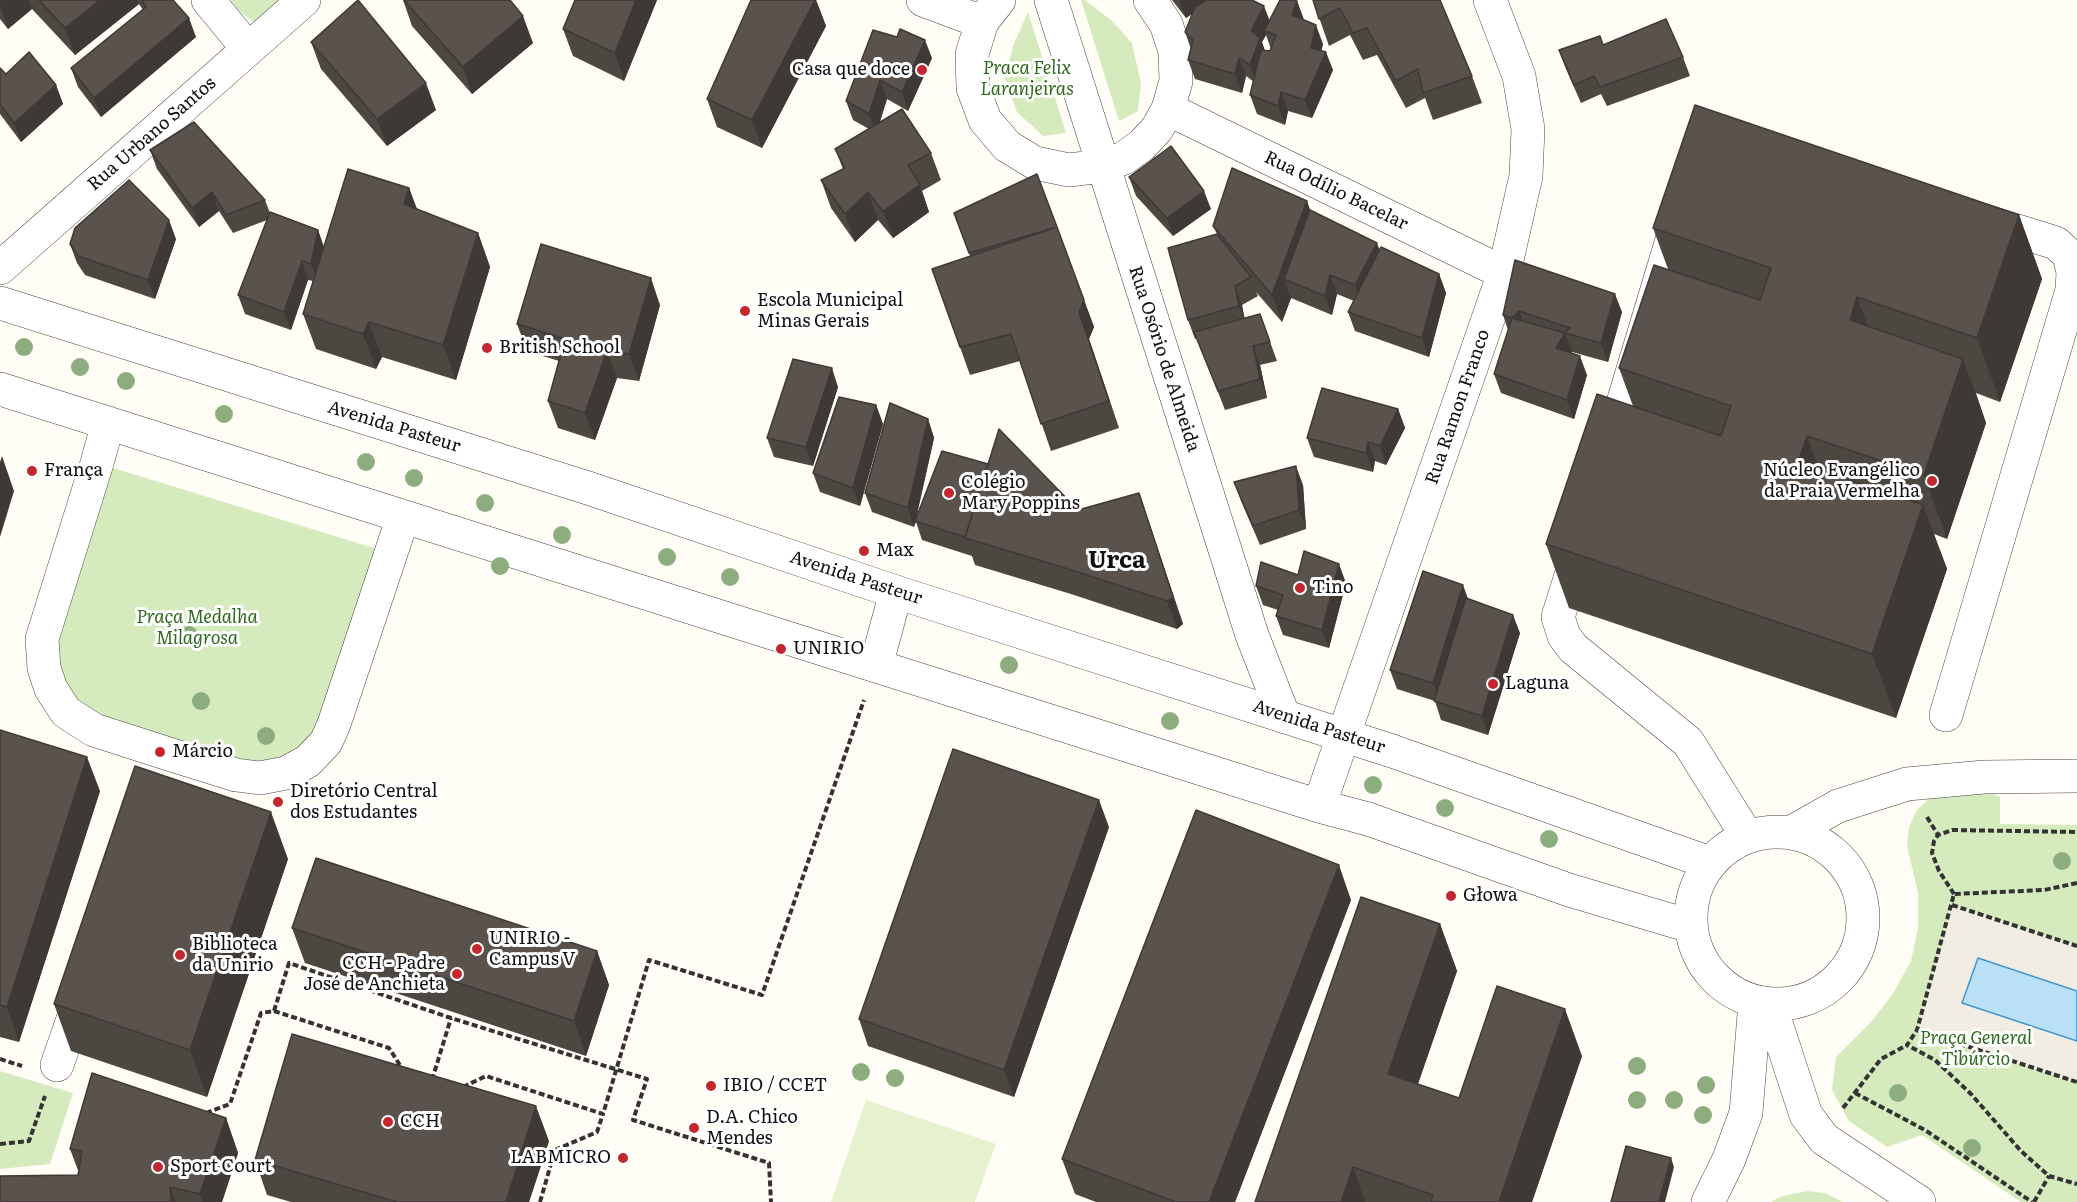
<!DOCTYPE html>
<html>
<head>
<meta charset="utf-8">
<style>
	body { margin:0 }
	canvas { display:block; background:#fffdf5 }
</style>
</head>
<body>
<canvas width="2077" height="1202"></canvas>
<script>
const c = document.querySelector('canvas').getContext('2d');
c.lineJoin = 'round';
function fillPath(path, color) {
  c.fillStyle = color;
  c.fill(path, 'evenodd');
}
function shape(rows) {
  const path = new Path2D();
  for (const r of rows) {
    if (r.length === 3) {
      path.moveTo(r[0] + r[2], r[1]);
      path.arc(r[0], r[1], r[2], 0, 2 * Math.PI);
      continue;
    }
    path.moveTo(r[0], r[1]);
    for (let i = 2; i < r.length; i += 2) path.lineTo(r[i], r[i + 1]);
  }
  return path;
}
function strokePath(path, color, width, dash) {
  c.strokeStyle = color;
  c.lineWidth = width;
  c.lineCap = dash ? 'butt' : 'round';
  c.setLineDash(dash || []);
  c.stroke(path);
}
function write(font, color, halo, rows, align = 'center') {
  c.font = font + ' Literata,serif';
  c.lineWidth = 6;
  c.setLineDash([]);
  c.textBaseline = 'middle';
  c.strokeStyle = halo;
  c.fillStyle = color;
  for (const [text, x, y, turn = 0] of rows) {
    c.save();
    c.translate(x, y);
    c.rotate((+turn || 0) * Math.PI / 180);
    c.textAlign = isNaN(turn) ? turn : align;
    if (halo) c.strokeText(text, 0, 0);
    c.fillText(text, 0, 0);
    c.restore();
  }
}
fillPath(shape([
	[231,0,282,0,256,23,240,12],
	[1081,0,1085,0,1112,21,1132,43,1141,83,1138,111,1119,121],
	[1028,12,1066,133,1043,136,1017,112,1005,79,1013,46],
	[97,463,390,553,334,724,286,773,66,712,48,638],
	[1983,790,2000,797,2000,824,2077,825,2077,1202,2021,1202,1922,1135,1887,1147,1849,1121,1832,1090,1836,1057,1872,1021,1894,992,1911,961,1918,928,1918,893,1907,846,1909,827,1917,810,1933,795],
	[0,1071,73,1093,50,1164,0,1169],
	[1808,1191,1825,1193,1843,1202,1770,1202,1782,1196]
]), '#d5ebbd');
fillPath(shape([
	[866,1100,996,1144,975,1202,831,1202]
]), '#e6f2cf');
fillPath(shape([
	[1952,905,2077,946,2077,1082,1917,1030]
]), '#f1ede2');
const water = shape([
	[1978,958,2077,991,2077,1041,1962,1003,1978,958]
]);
fillPath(water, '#b9e0f7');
strokePath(water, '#3f96cf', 1.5);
const minor = shape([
	[208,0,248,49],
	[923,0,982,22],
	[999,0,982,22,972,54,973,88,985,120,1007,146,1035,163,1069,170,1102,166,1124,158,1142,145,1157,129,1168,109,1176,81,1175,51,1166,24,1150,0],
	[1051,0,1252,635,1284,717],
	[1168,109,1504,273],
	[0,268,304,0],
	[0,303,588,488,896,592,1392,751,1710,863],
	[0,389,1319,806,1368,819,1569,890,1690,926],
	[108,423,97,463,42,639,44,668,51,689,66,712,94,730,175,756,236,775,260,778,286,773,308,761,326,742,334,724,403,517],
	[1610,446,1678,220],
	[1578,553,1558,617,1564,636,1573,648,1688,742,1747,836],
	[876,666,896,592],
	[1946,715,2072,290,2073,272,2069,255,2056,243,1982,220],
	[1319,806,1504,273,1526,176,1528,129,1519,76,1490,0],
	[1777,918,86],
	[1792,832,1838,806,1907,784,1984,777,2077,776],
	[1770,1005,1806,1115,1824,1139,1919,1202],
	[57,1065,81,996],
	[1708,1202,1729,1159,1746,1113,1755,1002]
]);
strokePath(minor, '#444', 34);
strokePath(shape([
	[1927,817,1938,835],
	[2077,883,2044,890,1954,894,1917,1030,1907,1045,1935,1060,1971,1094,2021,1151,2049,1176,2077,1184],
	[1954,894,1939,871,1932,853,1934,841,1938,835,1952,830,2077,832],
	[1952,905,2077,946],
	[274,1011,389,1048,403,1070],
	[1917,1030,2077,1082],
	[0,1059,22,1066],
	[432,1080,451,1018],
	[463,1087,486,1076,603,1114,649,960,762,995,864,700],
	[1855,1093,1925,1130,2032,1202],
	[1843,1108,1881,1059,1907,1045],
	[206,1113,230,1104,261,1013,274,1011,289,963,451,1018,647,1079,633,1120,769,1163,771,1202],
	[0,1144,29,1141,45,1096],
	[540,1202,555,1150,597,1132,603,1114],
	[2034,1202,2049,1176]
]), '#333', 4, [6, 3]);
strokePath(minor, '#fff', 33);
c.fillStyle = '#8dad7f';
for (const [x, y] of [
	[24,347],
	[80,367],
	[126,381],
	[224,414],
	[366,462],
	[414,478],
	[485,503],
	[562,535],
	[667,557],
	[500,566],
	[730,577],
	[189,635],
	[1009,665],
	[201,701],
	[1170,721],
	[266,736],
	[1373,785],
	[1445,808],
	[1549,839],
	[2062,861],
	[1637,1066],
	[861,1072],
	[895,1078],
	[1706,1085],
	[1898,1093],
	[1637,1100],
	[1674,1100],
	[1703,1115],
	[1972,1148]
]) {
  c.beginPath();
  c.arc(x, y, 9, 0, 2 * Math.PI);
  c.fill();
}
fillPath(shape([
	[0,0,173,0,196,37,101,117,78,87,71,68,143,10,139,4,75,55,32,9,8,29,0,19],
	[403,0,510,0,533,43,472,94,412,26],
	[657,0,624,81,573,56,563,29],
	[751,0,816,0,826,26,762,148,717,127,707,99],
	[1172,0,1252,0,1269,21,1297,1,1304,20,1323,44,1321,50,1333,70,1312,118,1288,111,1285,125,1257,114,1250,95,1254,82,1246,76,1242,93,1195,79,1188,60,1191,49,1185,32,1193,13,1186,18],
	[1266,35,1271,49,1270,51,1265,51,1262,42],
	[1313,0,1440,0,1472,76,1482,103,1433,120,1425,98,1406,108,1377,55,1363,60,1350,35,1329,46],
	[873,30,932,58,908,111,887,99,880,122,931,153,941,180,922,191,929,212,893,238,878,220,855,242,831,208,821,180,843,169,835,149,869,129,853,120,846,101],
	[1600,36,1603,45,1683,57,1690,76,1607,106,1601,94,1581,103,1566,69,1559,50],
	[311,42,436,110,387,146,321,69],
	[0,68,6,74,56,85,63,104,21,142,0,114],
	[150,150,265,200,270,213,318,230,324,247,409,188,417,209,478,233,490,267,456,380,382,357,376,369,316,349,303,314,313,281,308,280,291,330,245,314,238,295,267,220,233,233,219,211,199,227,157,169],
	[1129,177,1211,209,1173,236,1136,196],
	[1310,210,1380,249,1439,274,1446,293,1429,357,1355,331,1348,312,1354,301,1337,294,1332,315,1291,298,1282,322,1256,292,1258,296,1242,305,1244,318,1260,314,1277,361,1260,365,1267,398,1225,410,1197,338,1195,339,1188,320,1217,234,1213,226],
	[954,213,1057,227,1094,327,1089,339,1119,428,1051,451,1020,361,970,375,932,269,970,256],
	[2019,215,2042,279,2000,402,1976,393,1986,423,1947,539,1934,534,1947,569,1896,718,1569,608,1546,544,1633,406,1619,368,1668,269,1653,228],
	[176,239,155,299,85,275,77,263,70,244],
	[1515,260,1622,312,1608,362,1572,352,1569,344,1572,352,1572,353,1587,375,1574,419,1501,393,1494,374,1508,330,1503,315],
	[660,305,639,381,617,378,595,440,558,428,548,401,559,361,527,351,517,324],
	[838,387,813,466,774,457,767,438],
	[876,405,883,424,860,506,820,492,813,473],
	[1398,409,1405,428,1386,465,1375,461,1373,472,1314,457,1307,438],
	[928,419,934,438,916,519,1078,510,1139,493,1183,624,1177,629,1071,594,975,565,972,556,922,540,916,522,914,527,872,512,865,493],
	[1234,482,1303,485,1306,529,1260,545,1241,501],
	[1298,575,1346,583,1329,648,1283,635,1276,616,1278,610,1263,605,1256,586],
	[1468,599,1520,633,1488,735,1441,720,1435,701,1397,689,1390,670],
	[0,730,100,791,19,1042,0,1037],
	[1109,827,1014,1097,868,1046,859,1019],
	[288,859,207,1097,71,1051,54,1004],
	[1351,900,1235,1202,1096,1202,1075,1194,1062,1159],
	[1440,924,1457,971,1418,1084,1459,1098,1582,1056,1532,1202,1255,1202],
	[292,928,597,951,609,985,586,1056,305,963],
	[226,1118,238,1153,222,1202,0,1202,78,1175,79,1173,70,1149],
	[549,1141,529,1202,291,1202,267,1195,255,1160]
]), '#4d4742');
fillPath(shape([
	[0,0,29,0,32,9,8,29,0,6],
	[100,0,137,0,139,4,75,55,65,28],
	[636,0,657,0,624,81,615,53],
	[815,0,816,0,826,26,762,148,752,120],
	[1179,0,1214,0,1186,18],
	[1297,1,1304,20,1292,15],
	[1264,6,1271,24,1264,31,1266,35,1262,42,1267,57,1257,84,1250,65,1251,31],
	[523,16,533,43,472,94,463,67],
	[189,18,196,37,101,117,94,98],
	[1316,25,1323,44,1318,67,1311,48],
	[925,40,932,58,908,111,902,92],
	[1326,52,1333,70,1312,118,1305,100],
	[1239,58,1246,76,1242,93,1235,74],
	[880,80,887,99,876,133,869,114],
	[426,83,436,110,387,146,377,119],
	[56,85,63,104,21,142,14,123],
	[1281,92,1288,111,1285,125,1278,106],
	[920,185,929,212,893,238,883,211],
	[409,188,422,223,404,204],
	[1204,191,1211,209,1173,236,1167,218],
	[212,192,219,211,199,227,192,208],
	[868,192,878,220,855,242,845,214],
	[1307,201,1317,229,1284,279,1291,298,1282,322,1272,295],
	[2019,215,2042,279,2000,402,1977,338],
	[169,220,176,239,155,299,148,280],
	[318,230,324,249,318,282,311,264],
	[478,233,490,267,456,380,443,345],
	[1377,243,1384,261,1362,304,1355,285],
	[302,261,308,280,291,330,284,312],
	[1439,274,1446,293,1429,357,1422,338],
	[1330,275,1337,294,1332,315,1325,296],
	[651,278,660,305,639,381,629,354],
	[1235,286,1242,305,1246,325,1239,306],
	[1615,294,1622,312,1608,362,1601,343],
	[1857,297,1881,361,1850,320],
	[1084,300,1094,327,1089,339,1119,428,1079,312],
	[1519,311,1526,330,1512,318],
	[369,322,382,357,376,369,363,334],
	[1565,333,1572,352,1563,367,1556,348],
	[1253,346,1260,365,1267,398,1260,379],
	[607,351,617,378,595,440,585,413],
	[1580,356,1587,375,1574,419,1567,400],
	[1963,359,1986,423,1947,539,1924,475],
	[832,368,838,387,813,466,806,447],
	[876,405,883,424,860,506,853,488],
	[1398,409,1405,428,1386,465,1380,446],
	[928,419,934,438,914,527,908,508],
	[1807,436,1831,500,1798,462],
	[1368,442,1375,461,1373,472,1366,453],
	[2,456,14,491,0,537,0,462],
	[1296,466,1303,485,1306,529,1299,510],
	[1139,493,1183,624,1177,629,1167,601],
	[1923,505,1947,569,1896,718,1872,654],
	[1339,564,1346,583,1329,648,1322,630],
	[1463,585,1470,604,1440,702,1433,683],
	[1513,615,1520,633,1488,735,1482,716],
	[87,757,100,791,19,1042,7,1007],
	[1099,800,1109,827,1014,1097,1004,1070],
	[271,812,288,859,207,1097,190,1050],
	[1339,865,1351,900,1235,1202,1209,1202],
	[1440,924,1457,971,1405,1121,1388,1074],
	[597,951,609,985,586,1056,574,1021],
	[1565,1009,1582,1056,1532,1202,1499,1202],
	[536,1106,549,1141,529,1202,506,1202],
	[226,1118,238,1153,222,1202,203,1202,200,1194],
	[1671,1158,1674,1167,1665,1202,1659,1202],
	[1353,1167,1365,1202,1341,1202],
	[170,1187,176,1202,171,1202]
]), '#3f3936');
const building = shape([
	[39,0,100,0,65,28,39,0],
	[142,0,173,0,189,18,94,98,71,68,146,7,142,0],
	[358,0,426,83,377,119,311,42,358,0],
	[404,0,510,0,523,16,463,67,404,0],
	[575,0,636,0,615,53,563,29,575,0],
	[751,0,815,0,752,120,707,99,751,0],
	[1206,0,1252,0,1264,6,1251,31,1260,38,1250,65,1239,58,1235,74,1188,60,1193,40,1185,32,1195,7,1206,0],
	[1280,0,1291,0,1297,1,1292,15,1316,25,1311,48,1326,52,1305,100,1281,92,1278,106,1250,95,1261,50,1270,51,1276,35,1264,31,1280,0],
	[1313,0,1440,0,1472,76,1423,93,1418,69,1396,81,1367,28,1353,33,1340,8,1319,19,1313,0],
	[1666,19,1683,57,1600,87,1594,76,1574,85,1559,50,1600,36,1603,45,1666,19],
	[900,29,925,40,902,92,880,80,869,114,846,101,873,30,897,37,900,29],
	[29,52,56,85,14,123,0,104,0,68,6,74,29,52],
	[1695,105,2019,215,1977,338,1857,297,1850,320,1963,359,1924,475,1807,436,1798,462,1923,505,1872,654,1546,544,1597,394,1721,436,1731,406,1619,368,1654,265,1760,300,1771,268,1653,228,1695,105],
	[902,109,931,153,908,165,920,185,883,211,868,192,845,214,821,180,845,168,835,149,902,109],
	[194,122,265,200,226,215,212,192,192,208,150,150,194,122],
	[1171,146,1204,191,1167,218,1129,177,1171,146],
	[1232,168,1307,201,1272,295,1213,226,1232,168],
	[348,169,409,188,404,204,478,233,443,345,369,322,363,334,303,314,348,169],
	[1037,174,1057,227,969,253,954,213,1037,174],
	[129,180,169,220,148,280,78,256,70,244,75,228,129,180],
	[1310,210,1377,243,1355,285,1330,275,1325,296,1284,279,1310,210],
	[270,212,318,230,311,264,302,261,284,312,238,295,270,212],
	[1057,227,1084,300,1079,312,1109,401,1041,424,1011,334,960,347,932,269,1057,227],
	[1217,234,1251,277,1235,286,1239,306,1188,320,1168,248,1217,234],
	[541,244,651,278,629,354,607,351,585,413,548,401,565,339,517,324,541,244],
	[1381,247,1439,274,1422,338,1348,312,1381,247],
	[1515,260,1615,294,1601,343,1565,333,1570,328,1519,311,1512,318,1565,333,1556,348,1580,356,1567,400,1494,374,1512,318,1503,315,1515,260],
	[1260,314,1270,342,1253,346,1260,379,1218,391,1194,332,1260,314],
	[793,359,832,368,806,447,767,438,793,359],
	[1322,388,1398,409,1380,446,1368,442,1366,453,1307,438,1322,388],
	[839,397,876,405,853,488,813,473,839,397],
	[890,403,928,419,908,508,865,493,890,403],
	[999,429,1078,510,1139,493,1173,597,1167,601,1062,567,965,538,999,429],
	[942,451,988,464,965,537,915,521,942,451],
	[1296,466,1299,510,1253,526,1234,482,1296,466],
	[1304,551,1339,564,1322,630,1276,616,1283,595,1256,586,1261,562,1298,575,1304,551],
	[1423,571,1463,585,1433,683,1390,670,1423,571],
	[1466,598,1513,615,1482,716,1434,701,1466,598],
	[0,730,87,757,7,1007,0,1005,0,730],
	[953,749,1099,800,1004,1070,859,1019,953,749],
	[135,766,271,812,190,1050,54,1004,135,766],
	[1196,810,1339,865,1209,1202,1176,1202,1062,1159,1196,810],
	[316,858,597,951,574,1021,292,928,316,858],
	[1361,897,1440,924,1388,1074,1459,1098,1497,986,1565,1009,1499,1202,1431,1202,1433,1195,1353,1167,1341,1202,1255,1202,1361,897],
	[292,1034,536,1106,506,1202,397,1202,255,1160,292,1034],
	[92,1073,226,1118,200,1194,170,1187,171,1202,0,1202,0,1176,78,1175,82,1151,70,1149,92,1073],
	[1626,1146,1671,1158,1659,1202,1611,1202,1626,1146]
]);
fillPath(building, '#5a524d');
strokePath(building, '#3f3936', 1.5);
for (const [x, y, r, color] of [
	[922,70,6,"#c4262e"],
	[745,311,6,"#c4262e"],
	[487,348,6,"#c4262e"],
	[32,471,6,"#c4262e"],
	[1932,481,6,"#c4262e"],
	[949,493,6,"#c4262e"],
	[864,551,6,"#c4262e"],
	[1300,588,6,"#c4262e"],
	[781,649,6,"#c4262e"],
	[1493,684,6,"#c4262e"],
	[160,752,6,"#c4262e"],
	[278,802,6,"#c4262e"],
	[1451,896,6,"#c4262e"],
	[477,949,6,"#c4262e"],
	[180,955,6,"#c4262e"],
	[457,974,6,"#c4262e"],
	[711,1086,6,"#c4262e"],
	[388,1122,6,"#c4262e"],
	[694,1128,6,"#c4262e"],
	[623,1158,6,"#c4262e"],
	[158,1167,6,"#c4262e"]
]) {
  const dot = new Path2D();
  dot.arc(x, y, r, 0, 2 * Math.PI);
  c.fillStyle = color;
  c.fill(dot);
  strokePath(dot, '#fff', 2);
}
write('italic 18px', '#2f6b1f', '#fff', [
	["Praca Felix",1027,69],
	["Laranjeiras",1027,90],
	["Praça Medalha",197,618],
	["Milagrosa",197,639],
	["Praça General",1976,1039],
	["Tibúrcio",1976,1060]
]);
write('18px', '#111', '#fff', [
	["Casa que doce",910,70,"right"],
	["Escola Municipal",757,301],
	["Minas Gerais",757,322],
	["British School",499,348],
	["França",44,471],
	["Núcleo Evangélico",1920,471,"right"],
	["da Praia Vermelha",1920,492,"right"],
	["Colégio",961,483],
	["Mary Poppins",961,504],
	["Max",876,551],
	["Tino",1312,588],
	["UNIRIO",793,649],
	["Laguna",1505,684],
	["Márcio",172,752],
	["Diretório Central",290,792],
	["dos Estudantes",290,813],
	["Głowa",1463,896],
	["UNIRIO -",489,939],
	["Campus V",489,960],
	["Biblioteca",192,945],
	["da Unirio",192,966],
	["CCH - Padre",445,964,"right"],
	["José de Anchieta",445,985,"right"],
	["IBIO / CCET",723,1086],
	["D.A. Chico",706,1118],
	["Mendes",706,1139],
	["CCH",400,1122],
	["LABMICRO",611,1158,"right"],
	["Sport Court",170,1167]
], 'left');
write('18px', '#111', '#fff', [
	["Rua Urbano Santos",152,134,-41],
	["Rua Odílio Bacelar",1336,191,26],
	["Rua Osório de Almeida",1164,359,72],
	["Rua Ramon Franco",1458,407,-71],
	["Avenida Pasteur",394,427,17],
	["Avenida Pasteur",856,578,18],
	["Avenida Pasteur",1319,727,18]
]);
write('bold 24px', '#111', '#fff', [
	["Urca",1117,561]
]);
</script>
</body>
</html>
